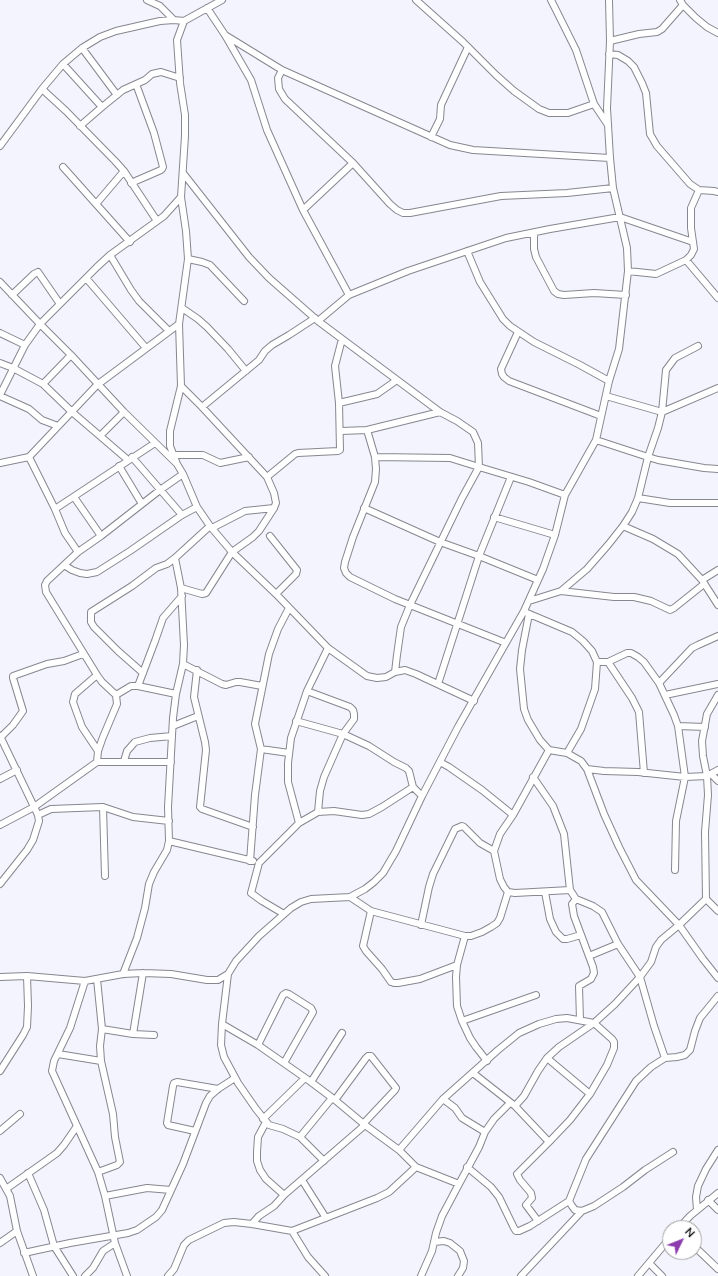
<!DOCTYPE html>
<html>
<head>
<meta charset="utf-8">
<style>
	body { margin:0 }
	#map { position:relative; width:718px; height:1276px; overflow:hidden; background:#f4f4fe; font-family:Mulish,sans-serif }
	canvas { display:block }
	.north { position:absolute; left:662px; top:1220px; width:40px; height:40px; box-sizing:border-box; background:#fff; border:1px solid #9f9fa0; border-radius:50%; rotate:47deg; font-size:11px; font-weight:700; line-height:16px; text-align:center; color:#0f0f12 }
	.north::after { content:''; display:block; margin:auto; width:14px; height:18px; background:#8c3cac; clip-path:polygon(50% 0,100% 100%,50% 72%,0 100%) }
</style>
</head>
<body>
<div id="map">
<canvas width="718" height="1276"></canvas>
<div class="north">N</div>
</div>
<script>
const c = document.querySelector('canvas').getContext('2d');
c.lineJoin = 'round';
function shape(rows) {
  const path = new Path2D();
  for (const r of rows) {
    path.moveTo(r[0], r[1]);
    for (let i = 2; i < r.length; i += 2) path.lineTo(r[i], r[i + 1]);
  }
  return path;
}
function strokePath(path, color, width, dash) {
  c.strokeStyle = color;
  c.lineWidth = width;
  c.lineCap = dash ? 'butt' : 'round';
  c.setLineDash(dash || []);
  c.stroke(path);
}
const minor = shape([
	[147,0,160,6,174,20],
	[222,0,184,21,177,40,180,83,185,115,185,136,181,197,186,231,188,259,179,324,181,386,170,431,170,446,177,464,183,474,197,507,210,526,232,552,276,594,328,648,367,676,377,678,386,677,395,672,405,670,416,674,474,701],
	[416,0,463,42,496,75,514,91,539,109,549,113,568,113,594,104],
	[551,0,576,50,594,104,608,125],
	[680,0,683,5,696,18,707,27,718,33],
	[207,8,225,35,251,80,267,130,303,210,349,295],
	[225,35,282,70,450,145,473,150,610,158],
	[610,41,639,34,657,32,662,29,683,5],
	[82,48,117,95],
	[609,54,618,55,628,61,634,67,642,83,646,93,650,134,657,146,690,184,699,190,714,191,718,192],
	[63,64,102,107,80,126],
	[282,70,278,78,279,89,285,99,353,163,390,204,397,210,403,213,410,213,501,196,567,193,613,188],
	[42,89,66,111,115,161,124,171,157,221],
	[102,107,123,90,145,80,152,74,161,72,180,78],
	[431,137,440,119,441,105,468,47],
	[0,146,42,89,63,64,82,48,100,37,116,31,160,21,174,20,184,21],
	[63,167,130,242],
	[183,173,249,257,269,278,318,321,330,330,440,412,457,421,473,432,478,443,479,467,529,482,565,495],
	[131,183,161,170,162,169,163,167,154,133,136,84],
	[96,204,124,171],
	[303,210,353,163],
	[534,233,534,249,536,257,554,291,558,294,564,295,594,293,626,295],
	[467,251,480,282,503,319,510,326,534,342,580,365,609,381],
	[110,255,131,290,139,301,169,331],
	[188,259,202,262,210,265,244,301],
	[686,260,718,298],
	[628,271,656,274,686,260,691,255,694,249,691,228,691,208,699,190],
	[86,278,146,348],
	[0,282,40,324,71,355,124,412,176,463],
	[12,295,34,274,38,272,60,304],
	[182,308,198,319,207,327,228,349,246,371],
	[318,321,349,295,408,271,506,238,550,229,620,217,693,242],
	[518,332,501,369,502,374,504,377,509,381,601,416],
	[0,333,25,345],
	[0,363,13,368,43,384,72,412,128,460],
	[43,384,71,355],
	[181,386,202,407,267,477,274,493,276,503,274,508,259,531,253,537,232,552,206,593,202,594,181,588],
	[0,395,25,345,40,324,97,267,110,255,164,216,181,197],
	[0,396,29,409,42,420,58,426],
	[606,396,662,412,666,370,675,358,698,346],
	[339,403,377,394,397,380],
	[202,407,259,360,265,351,272,345,289,335,315,318],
	[367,430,375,457,376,469,375,482,353,537,345,562,344,568,346,573,350,577,395,599,506,643],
	[341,431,367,430,440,412],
	[100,436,124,412],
	[596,440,648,457,658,428,662,412,718,388],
	[174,455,203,455,220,463,249,457],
	[29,457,55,509,65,533,78,552],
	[132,457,182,515],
	[375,457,450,458,479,467,462,498,410,605,401,627,397,655,395,672],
	[0,463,29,457,97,385,179,324],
	[119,466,142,504],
	[267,477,295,454,298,453,338,451,340,450,339,403,335,366,342,339],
	[74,497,101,536],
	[638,498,670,503,718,503],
	[364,508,440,542,479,556,538,580],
	[55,509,155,443],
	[494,517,555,535],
	[623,526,653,539,678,554,702,580,718,605],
	[212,528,245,511,274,508],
	[270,536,297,570,296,574,276,594],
	[64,565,72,570,80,573,87,574,97,572,130,551,182,515,197,507],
	[702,580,718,570],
	[561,591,614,597,634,597,651,601,670,610,674,608,704,584],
	[529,601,561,591,587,569,608,545,623,526,632,512,638,498,648,457,658,460,704,468,718,469],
	[527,613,572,632,583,641,592,651,597,662,595,689,581,729,567,753],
	[529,614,522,650,520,669,524,709,528,720,540,740,549,750,567,753,581,761,587,769,604,814,619,847,636,880,679,925,703,959,718,978],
	[597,662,608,662,627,653,631,653,638,657,644,662,659,683,674,715,678,726,685,777,676,821,675,870],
	[608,662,632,698,639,712,644,773],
	[183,664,222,684,226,685,236,682,240,682,262,686],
	[197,670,194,697,205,742,206,750,200,807,202,809,253,827],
	[143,673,118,651,94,627,91,622,91,612,132,586,156,568,167,564,175,558],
	[97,675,75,694,73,702,82,727,98,751],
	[659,683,692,648,698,645,718,636],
	[438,684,479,556,511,477],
	[138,686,155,641,163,618,182,596],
	[307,691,350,707,353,710,354,714,354,719,343,734,324,777,320,791,318,812],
	[116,695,131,686,138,686,176,694],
	[665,695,718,684],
	[296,721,343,734,369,746,394,762,406,768,409,771,413,787,422,796],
	[173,726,198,716],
	[678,726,705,727],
	[0,736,38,815,39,821,33,840,27,850,0,884],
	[1,737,13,725,23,711,13,678,13,676,47,664,64,661,83,654],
	[261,749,289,753],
	[549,750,513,815,500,834,494,851,500,879,504,887,508,892,515,893,570,890],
	[124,761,127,751,135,742,150,738,172,736],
	[97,762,171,762],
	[440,762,449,767,482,790,513,815],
	[587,769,604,771,638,772,685,777,707,776,718,770],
	[711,774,718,781],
	[533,777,553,806,564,834,570,890,576,899,593,906,602,912,618,944,640,977,654,1026,665,1058],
	[0,779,17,770],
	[103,807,105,876],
	[38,815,51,809,103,807,133,817,169,821],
	[299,823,288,782,288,763,291,738,307,691,328,648],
	[0,825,34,807,97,762,98,751,103,737,117,704,116,695,102,682,97,675,46,592,45,585,47,581,78,552,101,536,160,490,183,474],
	[169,841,253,861],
	[250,861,255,795,261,749,255,724,269,654,278,629,289,608],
	[545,892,550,919,556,932,563,939,567,939,581,935],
	[350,897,371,911,465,936,471,936,482,932,491,927,497,923,500,918,508,892],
	[576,899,572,904,574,916,593,967,594,973,591,979,579,986,580,1020],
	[706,899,718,911],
	[371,911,363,946,366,951,382,969,391,982,394,983,398,983,420,979,457,965],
	[284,914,262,901,251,893,259,863,299,823,318,812,334,811,362,815,369,814,382,807,413,787],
	[421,925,429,887,433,874,455,829,462,826,464,827,480,843,494,851],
	[465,936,457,965,456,977,457,1006,462,1021,470,1038,476,1047,487,1061],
	[589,956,618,944],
	[123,974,137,938,145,908,149,884,154,872,167,850,169,841,168,807,173,718,176,694,183,664,184,645,181,588,175,558,210,526],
	[228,974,222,1024,258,1045,311,1082,335,1100,365,1125,399,1150,443,1099,498,1050,519,1033,539,1024,556,1019,567,1018,594,1023,615,1004,640,977,651,962,656,947,661,940,679,925,706,899,705,832,708,795,707,776,703,756,702,741,707,714,718,695],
	[0,977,27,976,85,981,123,974,143,973,171,974,207,980,218,980,228,974,236,961,259,936,291,908,301,902,311,899,350,897,365,889,374,882,383,873,396,851,422,796,458,727,524,611,543,569,555,535,565,495,596,440,609,381,619,349,628,271,627,248,613,188,610,158,607,108,610,41,609,0],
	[97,979,102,1029,100,1046,101,1061,113,1114,115,1137,120,1162,117,1165,98,1172],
	[85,981,70,1028,54,1061,52,1071,98,1172,105,1196,115,1243,127,1276],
	[462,1021,536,995],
	[222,1024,221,1045,224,1057,238,1083,256,1109,269,1125,283,1129,300,1137,324,1161],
	[102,1029,133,1034,154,1035],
	[133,1034,143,973],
	[258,1045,283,995,286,993,289,994,311,1008,313,1012,284,1063],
	[58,1054,101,1061],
	[547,1058,590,1094],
	[0,1071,23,1035,27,1027,28,1006,27,976],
	[473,1073,515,1106,549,1142,570,1120,590,1094,607,1065,614,1048,614,1042,612,1039,594,1023,559,1047,547,1058,538,1071,524,1096,515,1106],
	[311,1082,342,1033],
	[443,1099,455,1108,462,1118,485,1132],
	[335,1100,366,1058,368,1056,371,1056,396,1088,395,1090,363,1124],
	[263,1119,305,1078],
	[266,1122,258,1137,257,1152,257,1161,260,1170,266,1179,284,1195],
	[0,1131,20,1114],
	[195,1131,168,1125,167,1123,173,1086,174,1083,177,1082,218,1089],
	[300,1137,332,1098],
	[399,1150,416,1167,459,1184,479,1147,485,1132,494,1119,510,1103],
	[467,1167,491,1187,499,1197,514,1228,516,1231,519,1231,530,1226,569,1201,586,1159,636,1081,651,1067,665,1058,677,1057,685,1055,690,1050,695,1031,700,1018,718,996],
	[28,1173,44,1210,54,1246,73,1276],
	[0,1178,10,1196,17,1231,33,1276],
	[302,1180,326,1218],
	[6,1189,57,1153,64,1145,77,1126],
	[105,1196,147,1188,171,1190],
	[708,1200,718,1210],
	[569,1201,572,1206,575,1210,582,1211,594,1206,623,1187,645,1170,673,1152],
	[697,1210,696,1197,698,1186,706,1169,718,1150],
	[538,1221,526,1205,532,1198,531,1193,520,1180,517,1174,549,1142],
	[252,1224,259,1216,274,1206,284,1195,365,1125],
	[679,1228,690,1216,718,1193],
	[292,1231,308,1257,325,1276],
	[434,1242,444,1241,450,1243,460,1251,464,1261,463,1268,458,1276],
	[0,1243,17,1231],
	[694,1246,718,1269],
	[24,1253,70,1243,128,1233,137,1230,156,1217,162,1210,183,1164,206,1103,210,1096,218,1089,235,1078],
	[649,1263,662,1276],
	[85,1276,93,1268,103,1251,115,1243],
	[168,1276,174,1269,184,1245,189,1240,224,1223,234,1222,252,1224,292,1231,377,1198,389,1192,416,1167],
	[421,1276,432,1251,436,1233,442,1216,459,1184],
	[521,1276,582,1211],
	[638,1276,670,1238]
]);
strokePath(minor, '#86878f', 8);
strokePath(minor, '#fff', 6);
</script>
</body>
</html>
